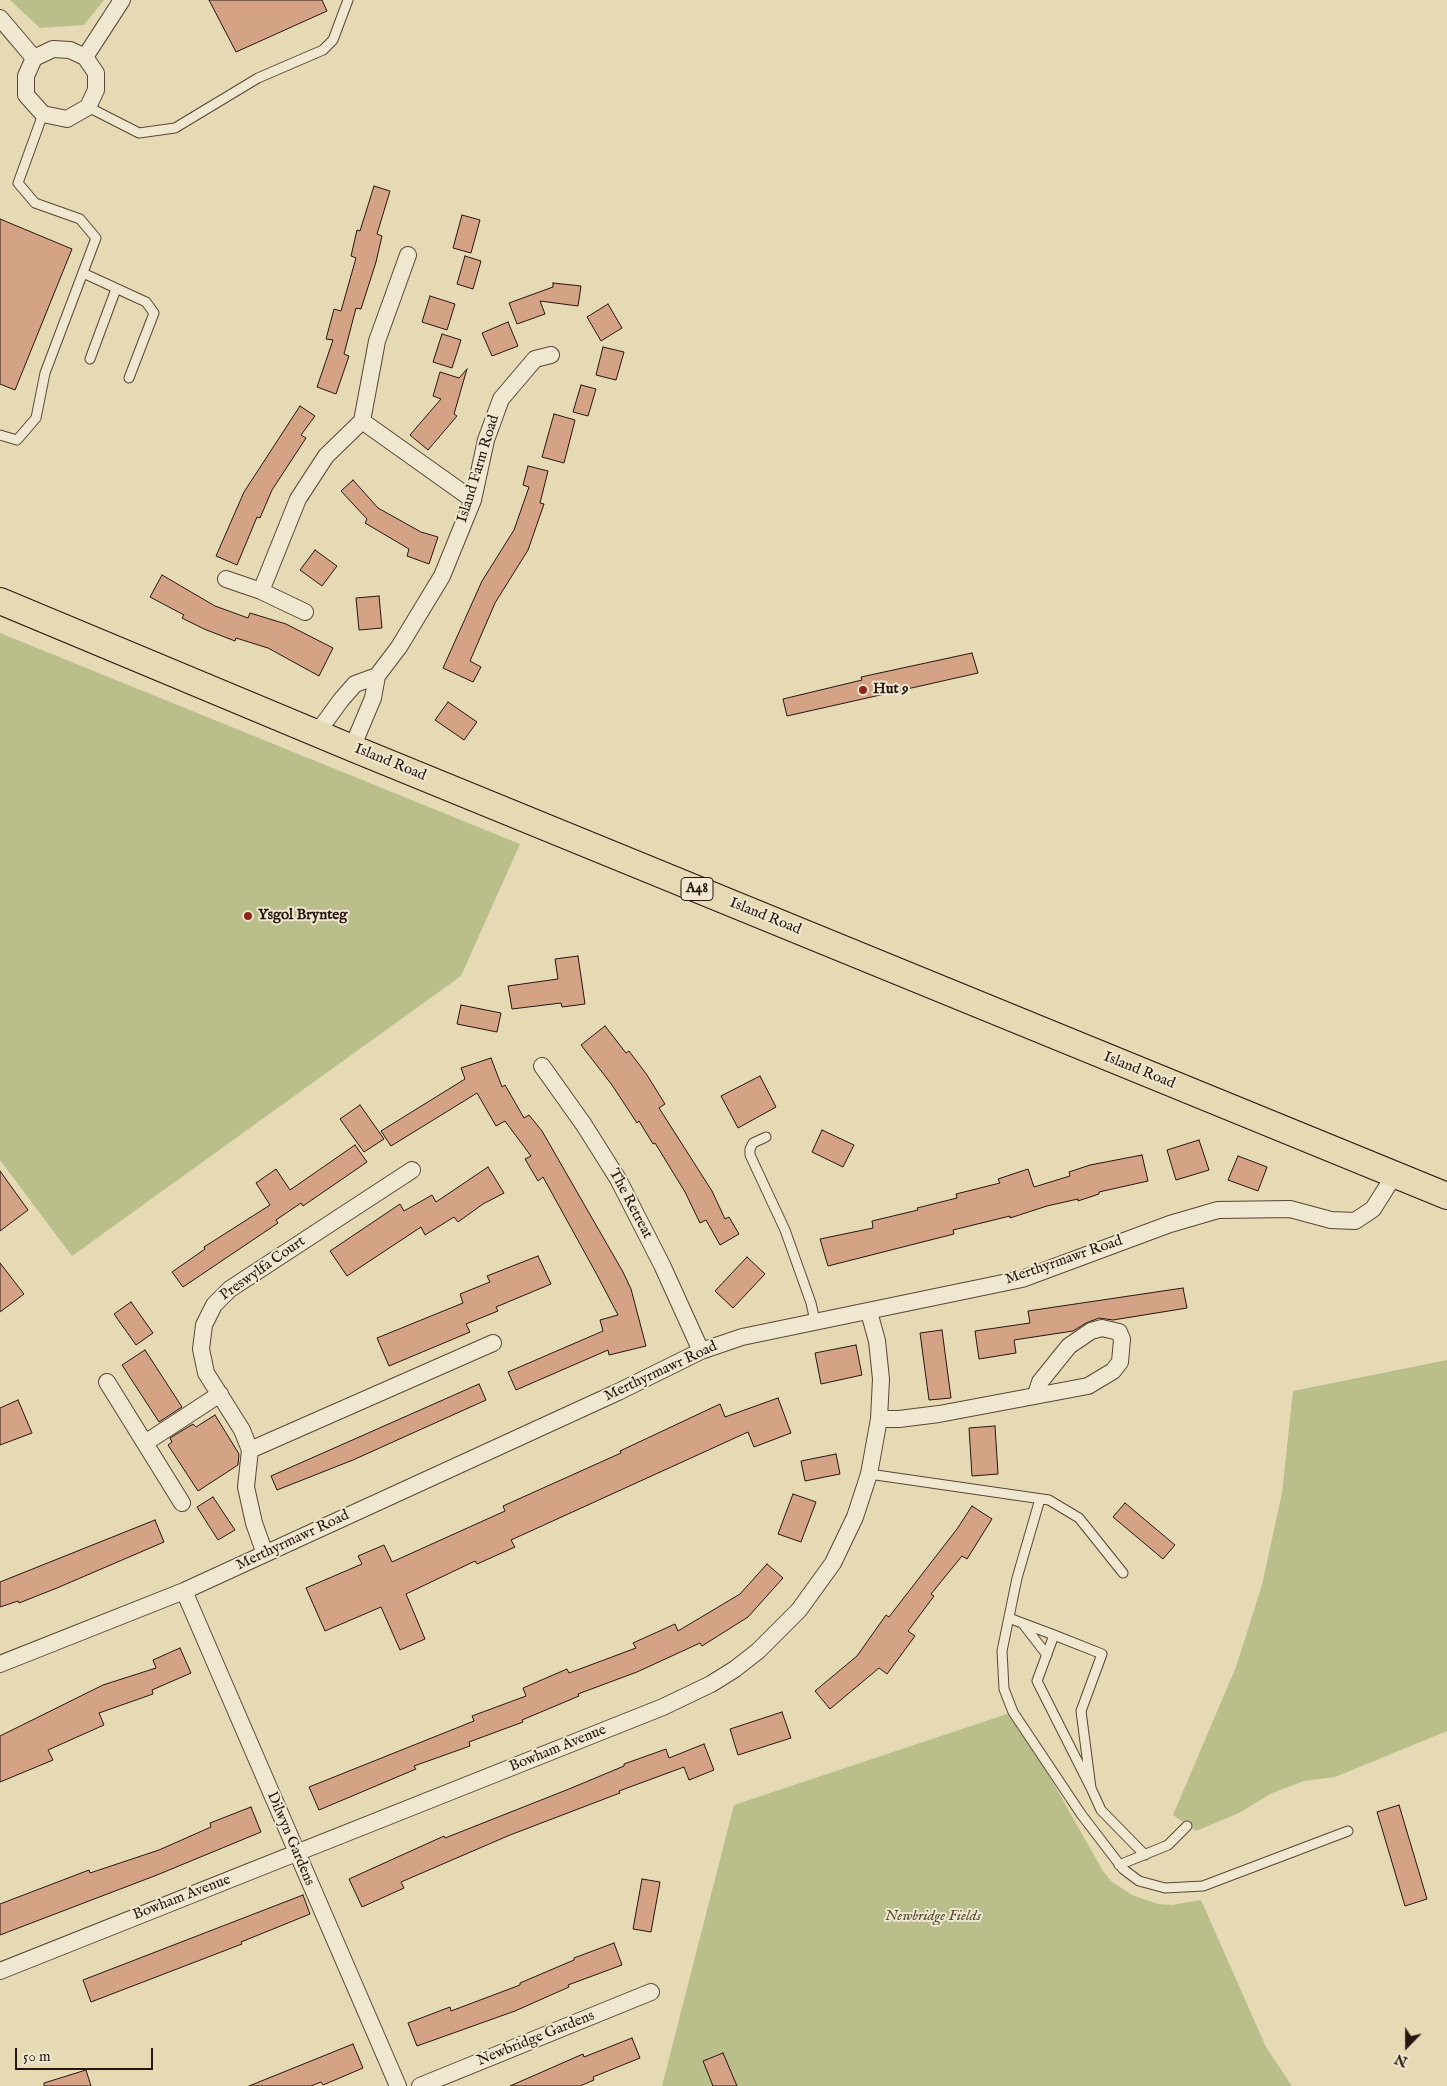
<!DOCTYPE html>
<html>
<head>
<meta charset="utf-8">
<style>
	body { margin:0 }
	#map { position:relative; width:1447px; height:2086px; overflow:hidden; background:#e6dab5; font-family:"IM FELL English",serif }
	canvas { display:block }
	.north { position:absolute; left:1382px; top:2021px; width:50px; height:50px; -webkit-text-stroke:4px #efe7cf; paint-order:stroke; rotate:202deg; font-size:14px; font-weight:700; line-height:20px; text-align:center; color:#28150e }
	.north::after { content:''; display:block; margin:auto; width:18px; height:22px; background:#28150e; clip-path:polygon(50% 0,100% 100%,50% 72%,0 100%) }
	.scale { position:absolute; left:15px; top:2048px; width:138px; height:22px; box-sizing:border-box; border:2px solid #28150e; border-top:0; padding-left:6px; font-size:15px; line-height:18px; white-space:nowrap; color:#28150e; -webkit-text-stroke:4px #efe7cf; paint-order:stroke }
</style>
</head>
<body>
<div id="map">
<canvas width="1447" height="2086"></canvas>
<div class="north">N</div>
<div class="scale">50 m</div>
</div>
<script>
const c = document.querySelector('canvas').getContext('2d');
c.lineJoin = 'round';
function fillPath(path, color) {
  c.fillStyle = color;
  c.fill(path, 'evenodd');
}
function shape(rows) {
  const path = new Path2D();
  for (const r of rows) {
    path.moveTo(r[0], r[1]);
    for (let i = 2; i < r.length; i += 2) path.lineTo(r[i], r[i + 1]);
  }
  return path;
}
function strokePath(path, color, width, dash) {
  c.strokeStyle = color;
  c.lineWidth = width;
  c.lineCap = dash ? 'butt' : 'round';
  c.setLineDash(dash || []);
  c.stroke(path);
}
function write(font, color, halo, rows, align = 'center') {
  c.font = font + ' "IM FELL English",serif';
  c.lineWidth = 4;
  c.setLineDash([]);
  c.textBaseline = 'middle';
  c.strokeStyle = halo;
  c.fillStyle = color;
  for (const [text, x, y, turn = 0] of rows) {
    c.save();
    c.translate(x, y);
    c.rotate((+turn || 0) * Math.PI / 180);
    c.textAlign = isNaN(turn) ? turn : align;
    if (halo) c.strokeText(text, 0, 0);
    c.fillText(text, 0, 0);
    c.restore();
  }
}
fillPath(shape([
	[10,0,104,0,84,25,40,28],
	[0,633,520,844,461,976,72,1256,0,1160],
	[1447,1360,1447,1731,1335,1777,1304,1781,1272,1793,1239,1813,1196,1831,1173,1815,1236,1667,1262,1585,1282,1493,1293,1391],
	[1013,1712,1103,1871,1111,1881,1132,1895,1158,1904,1172,1905,1201,1900,1266,2047,1292,2086,662,2086,734,1805]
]), '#b9be8a');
const building = shape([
	[209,0,322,0,327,11,236,52,209,0],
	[374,186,390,191,377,234,382,236,376,262,361,309,356,308,344,354,349,356,336,394,317,387,333,340,326,339,334,309,341,311,356,258,351,256,357,230,360,231,374,186],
	[462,215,480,220,471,253,453,248,462,215],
	[0,219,72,249,15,390,0,384,0,219],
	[465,256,481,261,473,289,457,284,465,256],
	[553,283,581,286,578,306,540,301,545,314,517,324,509,303,553,287,553,283],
	[430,296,455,304,447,330,422,322,430,296],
	[608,304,622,328,601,341,587,317,608,304],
	[508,322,518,346,492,356,482,333,508,322],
	[442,334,461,340,452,368,433,362,442,334],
	[603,347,624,352,616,380,596,375,603,347],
	[467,369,454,414,457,416,428,450,410,435,441,399,433,396,440,372,459,378,467,369],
	[581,385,596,389,588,416,573,412,581,385],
	[300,406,315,416,301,435,306,438,272,490,260,518,257,517,237,565,216,556,244,492,300,406],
	[554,414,575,420,564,463,542,457,554,414],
	[528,466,548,471,540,503,544,504,528,550,495,603,470,661,481,667,473,682,443,668,482,581,514,530,529,487,523,485,528,466],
	[353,480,378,508,421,532,438,537,429,564,407,556,409,549,365,523,367,519,341,491,353,480],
	[315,550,337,566,322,586,300,570,315,550],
	[162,575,215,606,248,618,250,613,286,624,333,648,319,676,268,648,236,638,235,641,204,629,182,618,184,615,150,597,162,575],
	[379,596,382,628,359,630,356,598,379,596],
	[972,653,978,673,787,716,783,699,862,680,861,677,972,653],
	[448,702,477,722,464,740,435,720,448,702],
	[578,956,585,1004,562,1007,561,1003,512,1009,508,986,558,979,555,959,578,956],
	[461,1005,501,1013,497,1032,457,1024,461,1005],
	[605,1026,626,1053,629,1051,647,1075,665,1104,659,1108,712,1191,725,1219,729,1217,739,1234,720,1245,706,1220,700,1223,685,1192,655,1143,653,1144,639,1121,637,1123,612,1085,581,1045,605,1026],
	[491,1058,502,1087,505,1085,524,1118,529,1115,542,1131,623,1272,631,1289,646,1346,609,1355,608,1350,516,1390,508,1372,603,1331,600,1320,618,1315,596,1273,543,1177,538,1181,525,1159,531,1156,505,1121,496,1126,477,1093,391,1146,381,1131,465,1079,461,1068,491,1058],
	[760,1076,776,1107,738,1128,721,1096,760,1076],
	[360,1105,384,1139,364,1152,340,1119,360,1105],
	[822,1130,854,1145,843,1167,812,1152,822,1130],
	[1199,1140,1209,1170,1176,1180,1167,1150,1199,1140],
	[355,1145,367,1162,303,1206,301,1203,276,1220,278,1223,183,1287,172,1272,205,1249,204,1247,270,1205,256,1183,276,1169,290,1190,355,1145],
	[1142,1155,1148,1181,1099,1192,1099,1194,1078,1201,1078,1199,1047,1206,1010,1218,1010,1216,953,1230,954,1234,828,1266,820,1239,873,1228,872,1221,918,1210,917,1208,957,1198,956,1194,1000,1183,998,1179,1028,1169,1034,1187,1070,1176,1069,1172,1090,1165,1142,1155],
	[1238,1156,1267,1167,1258,1191,1228,1180,1238,1156],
	[488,1167,504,1193,483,1204,458,1222,454,1217,425,1235,421,1227,347,1276,330,1251,400,1204,404,1211,432,1195,436,1202,488,1167],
	[0,1171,28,1210,0,1231,0,1171],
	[538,1256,551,1284,496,1307,498,1311,466,1324,470,1332,389,1366,377,1338,463,1303,460,1294,490,1282,487,1276,538,1256],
	[747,1257,765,1274,733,1308,715,1291,747,1257],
	[0,1263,24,1294,0,1312,0,1263],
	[1183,1288,1187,1308,1113,1320,1099,1318,1086,1323,1073,1331,1014,1340,1016,1353,979,1359,975,1331,1030,1323,1028,1311,1183,1288],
	[131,1302,153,1333,136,1345,114,1314,131,1302],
	[942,1330,951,1398,929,1400,920,1333,942,1330],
	[856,1345,862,1375,821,1384,815,1353,856,1345],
	[145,1350,182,1407,159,1422,122,1365,145,1350],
	[479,1384,486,1400,353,1460,277,1490,271,1476,479,1384],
	[778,1398,791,1433,754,1447,748,1432,511,1540,515,1547,477,1564,475,1561,406,1594,425,1639,400,1650,381,1607,325,1631,306,1588,362,1564,358,1556,384,1545,392,1562,505,1511,503,1506,621,1453,620,1451,720,1404,725,1417,778,1398],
	[18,1400,32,1433,0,1445,0,1408,18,1400],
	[215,1415,239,1454,238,1465,198,1491,168,1445,172,1442,170,1438,193,1424,196,1427,215,1415],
	[995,1426,998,1474,972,1476,969,1428,995,1426],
	[836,1454,840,1474,805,1481,801,1461,836,1454],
	[793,1494,816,1502,801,1542,778,1534,793,1494],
	[213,1497,235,1530,218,1540,197,1507,213,1497],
	[1125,1503,1175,1545,1163,1559,1113,1517,1125,1503],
	[972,1506,992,1519,967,1559,962,1556,931,1594,934,1596,908,1631,915,1636,887,1674,879,1668,830,1709,815,1691,857,1656,886,1615,889,1617,957,1529,972,1506],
	[155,1520,164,1542,57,1588,19,1603,18,1601,0,1607,0,1582,155,1520],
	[767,1564,783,1578,748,1617,702,1646,700,1643,637,1672,578,1694,579,1696,522,1720,523,1722,469,1742,470,1746,414,1766,416,1769,319,1810,309,1787,474,1721,472,1716,526,1696,523,1688,567,1669,569,1673,636,1648,633,1643,675,1624,678,1631,740,1594,767,1564],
	[180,1648,191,1673,152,1690,153,1694,99,1713,104,1725,48,1750,53,1760,0,1782,0,1736,103,1685,156,1668,153,1660,180,1648],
	[782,1712,791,1738,738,1755,730,1729,782,1712],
	[704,1744,714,1770,689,1780,684,1767,619,1791,620,1793,510,1835,401,1882,404,1888,362,1907,349,1879,444,1836,445,1838,569,1789,624,1766,624,1764,666,1749,669,1758,704,1744],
	[1399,1805,1427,1899,1405,1906,1377,1812,1399,1805],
	[251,1807,261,1832,157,1875,0,1935,0,1904,89,1870,90,1873,159,1850,211,1827,210,1823,251,1807],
	[642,1879,660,1882,651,1932,633,1929,642,1879],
	[303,1895,310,1914,241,1942,242,1944,91,2002,83,1980,303,1895],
	[614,1943,622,1965,568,1985,569,1987,515,2011,417,2046,408,2023,450,2007,451,2011,520,1985,520,1983,574,1960,574,1958,614,1943],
	[632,2038,640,2058,593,2077,594,2080,580,2086,510,2086,583,2054,584,2057,632,2038],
	[353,2044,363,2068,323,2085,321,2082,311,2086,249,2086,353,2044],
	[723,2053,737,2086,713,2086,703,2061,723,2053],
	[86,2070,91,2086,44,2086,44,2083,86,2070]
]);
fillPath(building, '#d4a386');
strokePath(building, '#28150e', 1);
const service = shape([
	[88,107,139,133,175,128,258,78,323,50,333,40,348,0],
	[83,273,146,302,154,313,129,378],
	[90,359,116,289],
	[0,435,17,440,36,418,45,373,96,238,80,219,35,203,18,183,43,114],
	[766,1137,753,1143,750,1149,750,1155,785,1230,811,1303,815,1321],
	[869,1474,1049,1500,1079,1518,1123,1573],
	[1040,1499,1017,1578,1002,1651,1004,1689,1013,1712,1081,1814,1123,1869,1139,1881,1165,1888,1203,1886,1348,1831],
	[1009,1618,1022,1623,1054,1635,1102,1654,1081,1711,1091,1788,1037,1681,1054,1635],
	[1023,1624,1047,1655],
	[1091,1788,1101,1810,1145,1855],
	[1119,1865,1168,1845,1187,1826]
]);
const minor = shape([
	[0,18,34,58],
	[53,49,70,50,85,57,96,73,96,90,88,107,67,119,43,114,26,95,26,76,34,58,53,49],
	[85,57,122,0],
	[362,421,473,500],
	[226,579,261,591,305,612],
	[261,591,298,499,326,456,362,421,377,341,408,255],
	[317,733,341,700,355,684,377,676],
	[352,748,373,698,377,676,399,647,442,576,473,500,486,440,501,399,535,359,551,355],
	[542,1066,584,1125,618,1179,662,1265,701,1351],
	[107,1382,182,1503],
	[879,1419,899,1419,939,1414,1088,1386,1113,1371,1120,1362,1122,1339,1119,1332,1102,1328,1091,1331,1069,1346,1040,1382,1036,1394],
	[145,1443,220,1394],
	[250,1450,493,1343],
	[265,1554,254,1523,246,1487,250,1450,242,1430,206,1373,201,1349,204,1325,214,1305,230,1289,412,1170],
	[184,1591,398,2086],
	[0,1664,184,1591,618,1392,701,1351,742,1337,1022,1279,1170,1224,1218,1210,1290,1209,1331,1220,1355,1221,1373,1209,1395,1174],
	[0,1971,663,1707,711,1684,735,1669,758,1651,799,1610,833,1563,855,1517,869,1474,879,1419,881,1379,877,1341,869,1312],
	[420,2086,651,1992]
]);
const primary = shape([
	[0,601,352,748,1447,1196]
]);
strokePath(service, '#584638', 11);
strokePath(minor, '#584638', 18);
strokePath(primary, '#28150e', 28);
strokePath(service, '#efe7cf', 9);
strokePath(minor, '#efe7cf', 16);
strokePath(primary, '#e6dab5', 26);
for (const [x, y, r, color] of [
	[863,690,5,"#8f2418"],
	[248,916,5,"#8f2418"]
]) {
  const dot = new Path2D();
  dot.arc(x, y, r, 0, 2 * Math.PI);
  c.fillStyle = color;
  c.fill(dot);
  strokePath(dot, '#efe7cf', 2);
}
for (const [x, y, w] of [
	[697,889,32]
]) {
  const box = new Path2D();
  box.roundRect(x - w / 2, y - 11.5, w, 23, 4);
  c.fillStyle = '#efe7cf';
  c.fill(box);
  strokePath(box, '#28150e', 1);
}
write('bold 14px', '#28150e', null, [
	["A48",697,889]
]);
write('15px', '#28150e', '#efe7cf', [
	["Island Farm Road",479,469,-73],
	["Island Road",390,763,22],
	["Island Road",765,917,22],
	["Island Road",1139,1071,22],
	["The Retreat",630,1204,62],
	["Merthyrmawr Road",1064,1261,-19],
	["Preswylfa Court",263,1269,-35],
	["Merthyrmawr Road",661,1372,-25],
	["Merthyrmawr Road",293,1541,-25],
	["Bowham Avenue",558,1749,-22],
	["Dilwyn Gardens",290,1839,67],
	["Bowham Avenue",182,1898,-21],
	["Newbridge Gardens",536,2039,-22]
]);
write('bold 15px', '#28150e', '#efe7cf', [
	["Hut 9",873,690],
	["Ysgol Brynteg",258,916]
], 'left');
write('italic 15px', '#544833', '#efe7cf', [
	["Newbridge Fields",933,1917]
]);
</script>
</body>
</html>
